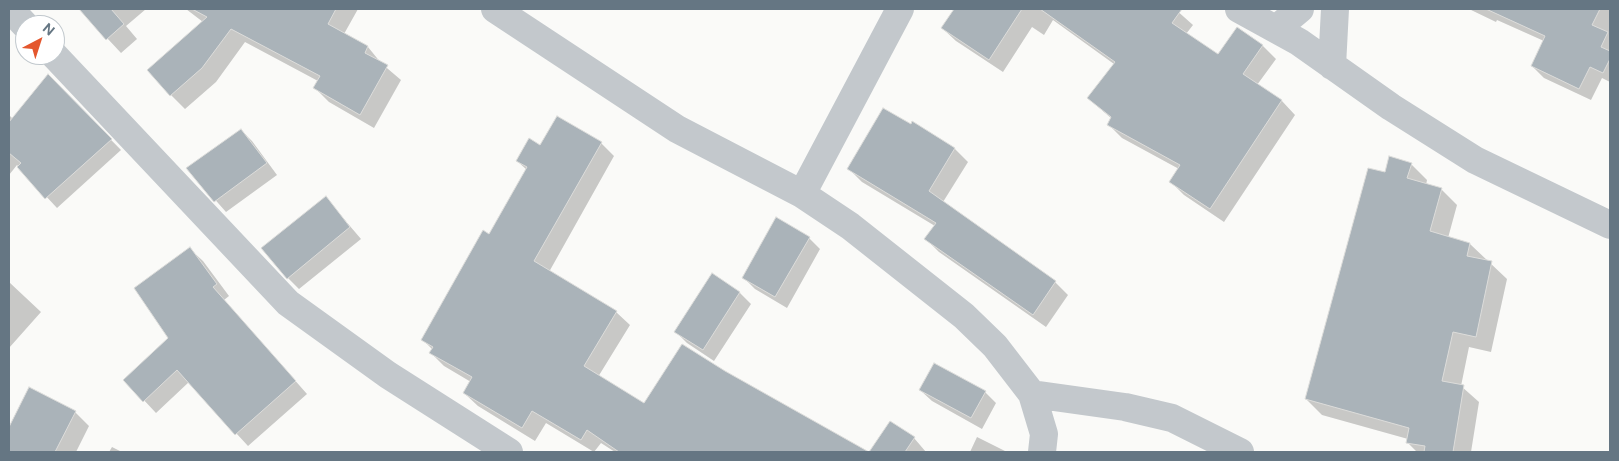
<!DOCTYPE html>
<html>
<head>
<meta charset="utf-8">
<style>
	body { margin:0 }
	#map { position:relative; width:1619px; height:461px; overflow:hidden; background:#fafaf8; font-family:"DM Sans",sans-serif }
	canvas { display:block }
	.frame { position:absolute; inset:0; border:10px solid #657683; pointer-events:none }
	.north { position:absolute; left:15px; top:15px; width:50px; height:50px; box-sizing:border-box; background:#fff; border:1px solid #c1c8cd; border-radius:50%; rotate:40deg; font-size:14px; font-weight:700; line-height:20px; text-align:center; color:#657683 }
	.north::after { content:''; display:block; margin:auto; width:18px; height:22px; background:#e4572e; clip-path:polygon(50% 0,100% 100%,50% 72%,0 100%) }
</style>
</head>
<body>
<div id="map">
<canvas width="1619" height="461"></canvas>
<div class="frame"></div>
<div class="north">N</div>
</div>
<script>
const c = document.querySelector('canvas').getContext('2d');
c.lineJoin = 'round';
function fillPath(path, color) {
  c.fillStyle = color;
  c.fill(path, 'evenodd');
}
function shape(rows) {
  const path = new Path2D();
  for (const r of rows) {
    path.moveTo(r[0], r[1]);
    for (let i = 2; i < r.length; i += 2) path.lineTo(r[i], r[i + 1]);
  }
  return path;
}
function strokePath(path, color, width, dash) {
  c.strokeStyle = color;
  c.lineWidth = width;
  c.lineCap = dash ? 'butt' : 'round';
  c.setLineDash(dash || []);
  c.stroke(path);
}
fillPath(shape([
	[80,9,146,9,126,26,137,39,121,53],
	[186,9,358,9,344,34,368,47,381,63,401,80,374,128,329,102,315,88,318,81,245,42,216,82,185,109,171,95,203,22],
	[955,9,1175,9,1193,25,1186,34,1218,55,1262,45,1276,59,1257,85,1282,101,1295,115,1224,222,1184,195,1171,182,1179,169,1122,138,1109,125,1112,119,1088,98,1114,64,1053,20,1044,35,1032,27,1003,72,956,41,942,28],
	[1469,9,1610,9,1610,82,1602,78,1591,100,1544,78,1532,66,1544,41,1497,20,1496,22],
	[48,76,121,150,57,208,17,165,9,175,9,115,13,119],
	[913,123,955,149,968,162,943,202,1055,282,1068,295,1046,327,939,252,926,239,935,226,862,182,849,169],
	[241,130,252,141,277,175,226,212,188,169],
	[601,143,614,156,549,272,616,312,630,325,598,377,645,405,724,372,867,452,615,452,601,443,594,452,546,423,535,441,478,406,464,393,471,382,444,366,431,353,433,350,423,340,489,235,527,170,517,161,541,147],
	[1411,164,1427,180,1426,185,1441,189,1457,205,1448,238,1470,244,1507,279,1491,352,1469,347,1461,386,1479,402,1471,452,1417,452,1408,443,1408,439,1322,415,1306,399,1386,174],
	[326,198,361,239,299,289,288,278],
	[809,238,820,249,787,308,755,289,744,278],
	[190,249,203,261,229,296,224,300,307,394,248,446,189,382,156,413,125,380,169,338],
	[712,275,740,293,751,304,714,361,687,343,676,332],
	[9,282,41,312,9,348],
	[30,388,75,412,89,426,76,452,9,452,9,430],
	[920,390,985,392,996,403,982,429,932,401],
	[890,422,914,438,926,452,871,452],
	[977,437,1007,452,970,452],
	[112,447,122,452,109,452]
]), '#0003');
const building = shape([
	[79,9,111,9,124,24,106,40,79,9],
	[192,9,336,9,328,24,368,46,365,53,388,65,360,115,313,88,320,76,231,29,202,68,170,96,147,70,207,17,192,9],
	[954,9,1022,9,989,60,941,28,954,9],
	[1040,9,1182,9,1172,23,1218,54,1237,27,1263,45,1243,74,1282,100,1210,209,1169,182,1180,165,1107,125,1111,117,1087,98,1115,62,1040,9],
	[1486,9,1600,9,1592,25,1608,32,1601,47,1610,51,1610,59,1603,73,1590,67,1579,89,1531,66,1545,36,1486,9],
	[48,74,112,139,45,199,17,167,21,163,9,153,9,122,48,74],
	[883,108,911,124,912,121,955,148,929,191,1056,281,1033,315,924,239,936,223,847,169,883,108],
	[557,116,602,142,534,261,617,311,584,366,644,403,682,344,725,371,869,452,890,421,915,437,905,452,619,452,587,430,581,440,532,411,522,428,463,393,472,377,429,353,433,347,421,340,483,230,489,234,527,167,516,161,529,138,540,145,557,116],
	[241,129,267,163,214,202,186,168,241,129],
	[1389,156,1412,163,1407,178,1442,188,1430,231,1470,243,1467,256,1492,261,1476,337,1453,332,1442,381,1464,385,1453,452,1424,452,1425,446,1406,443,1409,428,1305,399,1368,168,1385,172,1389,156],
	[326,196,350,227,287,279,261,248,326,196],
	[776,217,810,237,775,297,742,278,776,217],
	[190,247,217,284,213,287,296,381,235,435,177,370,143,402,123,380,168,338,134,288,190,247],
	[712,273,740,292,703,350,674,332,712,273],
	[934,363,986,391,971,418,919,390,934,363],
	[29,387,76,411,55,452,9,452,9,427,29,387]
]);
fillPath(building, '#aab3b9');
strokePath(building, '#dcdcda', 1);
strokePath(shape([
	[10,9,25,25],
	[495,9,677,129,802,194,850,226,964,316,995,346,1032,394,1044,434,1042,452],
	[1239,9,1299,42,1391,107,1475,160,1610,225],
	[1276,29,1300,9],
	[54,55,288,303,388,375,509,452],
	[1332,66,1335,9],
	[802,194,900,9],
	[1032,394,1125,407,1172,418,1240,452]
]), '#c3c8cc', 28);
</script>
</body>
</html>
